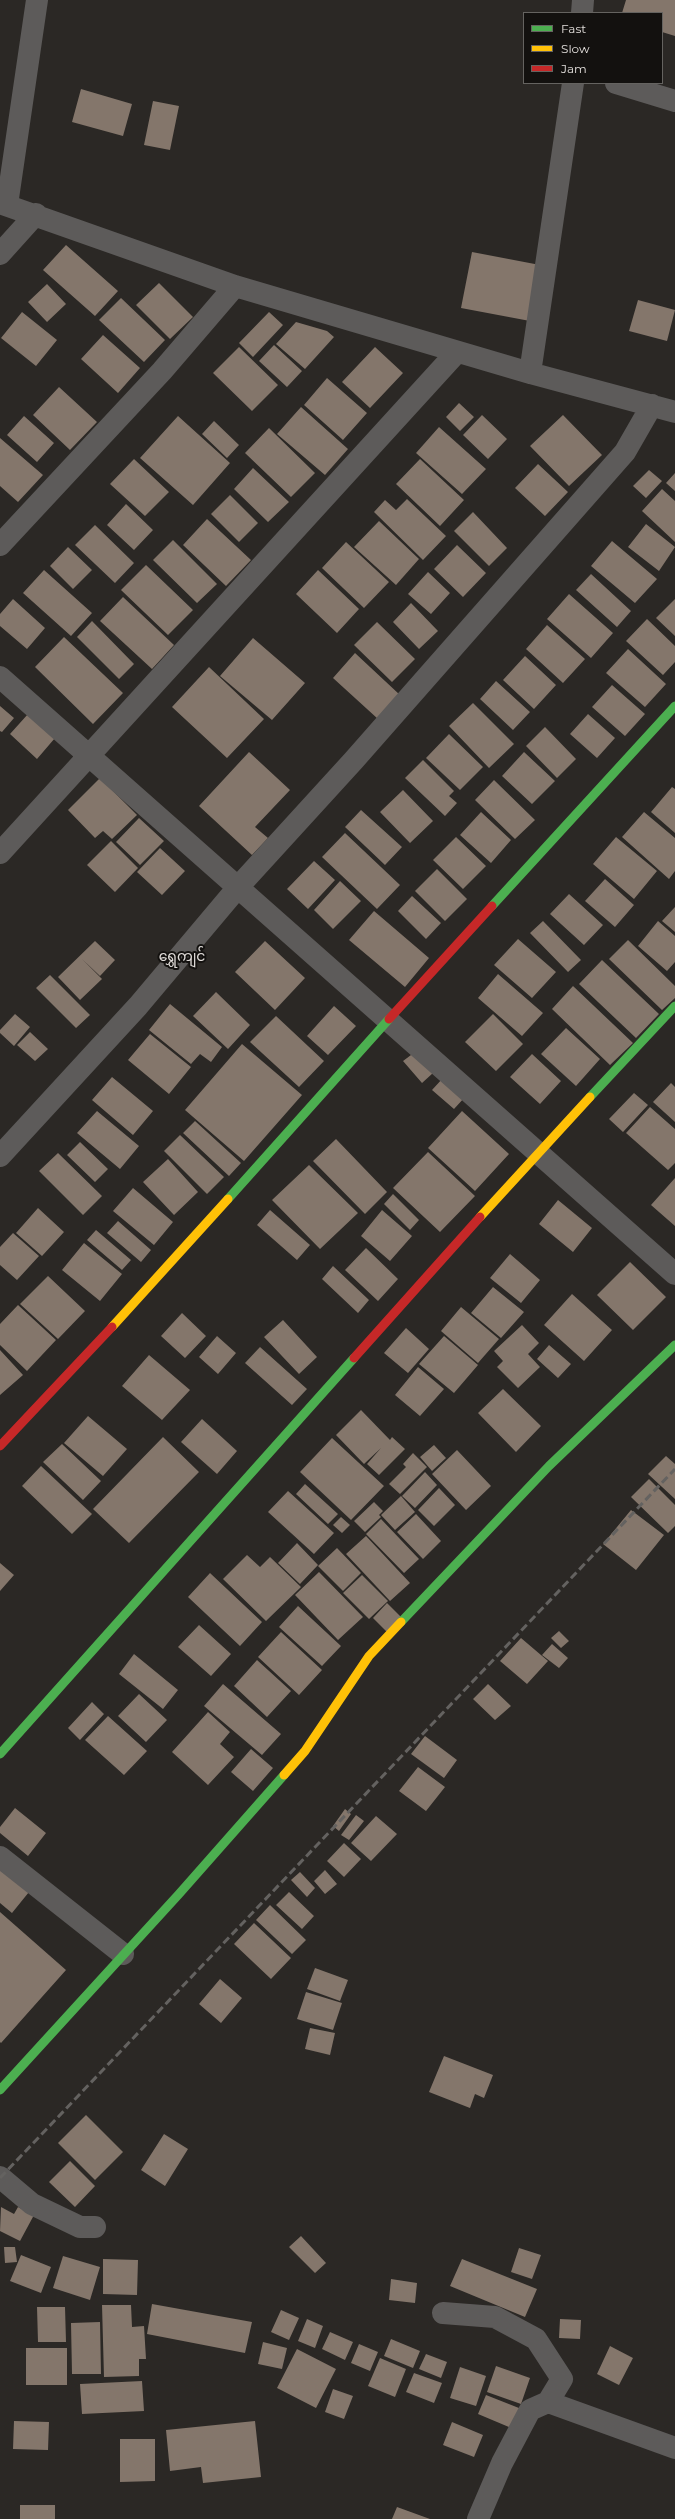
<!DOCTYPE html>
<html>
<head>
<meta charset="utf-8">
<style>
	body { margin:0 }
	#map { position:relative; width:675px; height:2519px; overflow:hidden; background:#2b2825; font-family:Montserrat,sans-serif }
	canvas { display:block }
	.legend { position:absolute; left:523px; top:12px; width:140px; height:72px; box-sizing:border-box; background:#13110f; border:1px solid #656360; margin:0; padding:5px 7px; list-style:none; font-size:12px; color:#e1ddda }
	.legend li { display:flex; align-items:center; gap:8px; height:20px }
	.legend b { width:20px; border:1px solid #656360 }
</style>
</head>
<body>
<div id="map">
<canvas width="675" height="2519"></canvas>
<ul class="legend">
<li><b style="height:5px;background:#4caf50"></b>Fast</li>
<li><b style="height:5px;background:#ffc107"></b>Slow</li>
<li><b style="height:5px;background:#c62828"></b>Jam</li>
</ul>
</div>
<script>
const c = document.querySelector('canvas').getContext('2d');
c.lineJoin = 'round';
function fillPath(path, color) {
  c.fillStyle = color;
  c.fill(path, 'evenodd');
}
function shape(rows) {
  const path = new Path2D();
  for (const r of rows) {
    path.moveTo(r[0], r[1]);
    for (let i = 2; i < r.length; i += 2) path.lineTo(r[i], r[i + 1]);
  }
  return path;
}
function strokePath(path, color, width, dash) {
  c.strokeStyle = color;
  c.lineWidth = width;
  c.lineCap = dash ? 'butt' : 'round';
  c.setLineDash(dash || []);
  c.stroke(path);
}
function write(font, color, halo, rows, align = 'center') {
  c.font = font + ' Montserrat,"Noto Sans Myanmar",sans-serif';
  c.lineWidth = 4;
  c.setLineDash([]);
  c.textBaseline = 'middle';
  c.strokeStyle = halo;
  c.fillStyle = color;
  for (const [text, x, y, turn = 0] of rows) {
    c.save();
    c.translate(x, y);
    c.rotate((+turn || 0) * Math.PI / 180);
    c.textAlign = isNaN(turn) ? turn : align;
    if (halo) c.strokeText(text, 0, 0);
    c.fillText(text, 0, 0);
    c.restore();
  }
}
fillPath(shape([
	[626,0,675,0,675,36,662,32,662,13,622,13],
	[81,89,132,104,123,136,72,122],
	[153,101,179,106,170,150,144,145],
	[66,245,118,291,95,316,43,270],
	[472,252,540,265,530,321,461,308],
	[159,283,193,317,170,339,136,305],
	[47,284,66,304,47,322,28,302],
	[121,298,165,340,144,362,99,320],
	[638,300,675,310,667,341,629,331],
	[22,312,57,340,36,366,1,338],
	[269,312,283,325,253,357,239,343],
	[296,322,327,331,334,337,305,369,276,344],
	[103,335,140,368,118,393,81,359],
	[274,345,302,371,287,387,259,361],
	[239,347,278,385,252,411,213,373],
	[375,347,403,373,370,408,342,382],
	[327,378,367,413,343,440,304,405],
	[59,387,97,422,70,450,33,415],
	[459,403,474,417,460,431,446,417],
	[301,407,348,449,325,475,277,434],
	[482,415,507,439,488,459,463,435],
	[563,415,602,455,569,486,530,446],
	[24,416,54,443,37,462,7,435],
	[178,416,230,463,193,505,140,458],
	[214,421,239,445,227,458,202,434],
	[439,427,486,469,462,494,416,453],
	[269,428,315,473,291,497,245,453],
	[0,438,43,475,18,502,0,486],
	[134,459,169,492,145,516,110,484],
	[420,459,464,500,440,526,396,484],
	[538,464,568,492,545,516,515,488],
	[253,468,289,502,268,522,234,489],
	[649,470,662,481,646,498,633,486],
	[675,473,675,491,666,483],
	[662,489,675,501,675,542,642,511],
	[230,495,258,523,239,542,211,514],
	[407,499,446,536,423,560,374,512,385,500,396,510],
	[126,504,153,530,134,550,107,525],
	[473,512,507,548,489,566,454,531],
	[207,519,251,560,226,586,183,545],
	[379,521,419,559,396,585,354,547],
	[646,524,675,547,659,571,628,547],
	[95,525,134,563,115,583,75,545],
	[173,540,217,584,197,603,153,560],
	[612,541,657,579,635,603,591,566],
	[346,542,389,582,364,608,322,568],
	[457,545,486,573,463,597,434,569],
	[68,547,92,570,73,589,50,566],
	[146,565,193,610,168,635,121,590],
	[44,570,92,613,71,636,23,593],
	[318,570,359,609,337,633,296,594],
	[428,572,450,593,431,614,408,594],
	[591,574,631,611,617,627,576,590],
	[569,594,613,633,591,658,547,619],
	[123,597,174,645,152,669,100,621],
	[13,599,45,628,27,649,0,626,0,614],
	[675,599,675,636,656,618],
	[411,603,438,631,419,649,393,622],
	[647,619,675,646,675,662,663,675,626,641],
	[92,621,134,664,119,679,77,637],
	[377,622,415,659,392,682,354,645],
	[547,625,585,659,563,683,526,649],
	[64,637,123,693,93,724,35,667],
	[253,638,305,683,272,720,220,676],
	[628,649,666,684,645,707,606,673],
	[355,653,400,695,378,719,333,678],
	[525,656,556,685,534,709,503,680],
	[209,667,264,719,227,758,172,707],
	[496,681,530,712,513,730,480,699],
	[612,685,645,714,625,736,592,707],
	[473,703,514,744,489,768,449,726],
	[0,706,14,718,2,732,0,731],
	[28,714,55,738,37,759,10,734],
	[588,714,615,738,597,758,570,734],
	[545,727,576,759,557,778,526,746],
	[449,734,483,767,460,790,426,758],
	[249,752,290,790,255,827,268,838,252,855,199,806],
	[524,752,555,781,532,804,502,776],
	[423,760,454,791,449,796,457,803,445,816,405,778],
	[100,778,137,815,112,839,103,831,95,838,68,810],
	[494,780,535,820,515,839,475,800],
	[672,787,675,789,675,833,651,812],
	[403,790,433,821,410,843,380,812],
	[361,810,402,847,385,865,345,827],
	[481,812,511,840,491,863,460,835],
	[644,812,675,838,675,871,669,879,622,837],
	[139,818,164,841,140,865,116,842],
	[345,833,400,885,377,909,322,857],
	[456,837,486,866,463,889,433,860],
	[616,837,657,871,634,899,593,864],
	[111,841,138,868,115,892,87,865],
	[160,848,185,871,162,895,137,872],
	[314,861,335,880,308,909,287,889],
	[437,869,467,899,445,921,415,891],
	[605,879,634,905,615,927,585,901],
	[340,881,361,901,333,929,314,910],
	[569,894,603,925,584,945,550,914],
	[412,896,441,923,426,939,398,911],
	[675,907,675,932,662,921],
	[374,911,429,958,405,987,349,940],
	[543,921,581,960,568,972,530,933],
	[658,921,675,936,675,962,667,971,638,946],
	[518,939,556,972,532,998,494,965],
	[628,940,675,986,675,998,662,1010,609,959],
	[95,941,115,960,100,976,82,959,102,979,80,1000,58,977],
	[265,941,305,978,275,1010,235,972],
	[602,960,659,1014,636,1038,579,984],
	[498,974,543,1013,522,1036,478,998],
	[50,975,90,1015,76,1028,36,988],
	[573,986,633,1043,610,1065,552,1009],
	[216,992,250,1025,228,1049,193,1016],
	[170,1004,222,1047,211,1062,200,1054,191,1064,149,1030],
	[334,1006,356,1026,328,1055,307,1036],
	[15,1014,30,1027,14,1046,0,1033,0,1030],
	[493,1014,523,1044,496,1071,465,1042],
	[276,1016,324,1061,299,1087,250,1042],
	[566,1028,600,1059,576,1086,541,1054],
	[30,1032,48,1049,35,1061,17,1045],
	[150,1034,191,1067,169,1094,128,1060],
	[242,1044,302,1095,244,1161,185,1110],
	[415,1052,433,1073,422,1083,403,1061],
	[532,1054,561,1081,540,1104,510,1077],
	[112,1077,153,1111,133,1135,92,1100],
	[443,1078,465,1097,454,1109,432,1090],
	[671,1083,675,1087,675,1122,653,1102],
	[634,1093,648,1105,623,1132,609,1119],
	[650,1107,675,1129,675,1163,668,1170,626,1133],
	[97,1111,139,1146,120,1169,77,1133],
	[462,1111,509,1154,475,1191,428,1148],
	[195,1121,241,1163,229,1176,183,1133],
	[180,1135,224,1177,207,1194,164,1151],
	[336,1139,387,1192,365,1214,313,1161],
	[80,1142,108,1169,95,1182,67,1155],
	[428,1152,475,1196,440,1232,393,1188],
	[58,1153,102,1196,83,1215,39,1171],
	[168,1159,198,1192,174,1215,143,1182],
	[309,1165,358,1213,320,1249,272,1200],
	[675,1178,675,1226,651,1205],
	[133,1188,173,1222,154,1245,113,1211],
	[393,1194,419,1220,410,1230,384,1204],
	[558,1200,592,1228,573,1252,539,1224],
	[38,1208,64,1232,42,1256,16,1233],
	[270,1210,310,1245,297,1260,257,1225],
	[382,1210,412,1236,390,1261,361,1236],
	[118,1221,151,1250,141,1262,107,1233],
	[96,1230,131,1260,122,1270,87,1240],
	[13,1233,39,1256,17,1280,0,1265,0,1247],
	[84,1243,122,1274,100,1301,62,1270],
	[366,1248,398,1279,378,1301,345,1270],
	[510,1254,540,1280,521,1303,490,1278],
	[630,1262,666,1297,633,1330,597,1295],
	[333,1266,369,1300,358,1313,322,1279],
	[48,1276,85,1311,58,1339,20,1304],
	[493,1287,524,1312,501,1338,471,1313],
	[572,1294,612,1330,584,1361,544,1325],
	[18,1305,56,1340,27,1371,0,1345,0,1324],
	[461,1307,499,1339,478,1363,441,1331],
	[182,1313,206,1336,185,1358,161,1336],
	[283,1320,317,1357,299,1374,264,1337],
	[522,1325,539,1343,528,1354,540,1367,518,1388,497,1367,503,1361,494,1351],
	[406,1328,429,1349,408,1373,384,1353],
	[217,1336,236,1353,218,1374,199,1357],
	[444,1336,478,1365,454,1393,419,1364],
	[549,1345,571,1364,558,1378,537,1359],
	[260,1347,307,1389,292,1405,245,1363],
	[0,1350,23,1375,0,1395],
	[149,1355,190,1390,162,1420,122,1386],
	[418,1367,444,1389,420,1416,395,1395],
	[503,1389,541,1426,516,1452,478,1413],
	[361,1410,390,1440,392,1437,405,1449,379,1475,367,1464,381,1448,364,1464,336,1435],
	[88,1416,127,1449,103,1476,64,1443],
	[202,1419,237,1451,217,1474,181,1442],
	[163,1437,199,1472,129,1543,93,1509],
	[332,1438,384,1486,351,1520,300,1472],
	[62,1444,101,1481,83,1500,43,1462],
	[434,1445,446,1458,432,1471,420,1457],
	[457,1450,491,1486,466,1510,432,1474],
	[413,1453,427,1467,400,1494,389,1484,406,1467,403,1464],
	[666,1456,675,1464,675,1499,648,1474],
	[41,1466,92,1514,72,1534,22,1486],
	[425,1472,437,1485,415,1508,402,1496],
	[649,1479,675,1505,675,1526,668,1533,631,1497],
	[305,1484,338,1514,328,1524,296,1494],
	[439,1488,455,1505,434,1526,418,1510],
	[288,1491,334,1533,314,1554,268,1512],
	[401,1496,415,1512,395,1530,381,1515],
	[374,1502,383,1511,379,1515,381,1517,365,1532,354,1521],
	[631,1510,664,1535,636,1570,603,1544],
	[416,1514,441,1541,423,1559,397,1532],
	[341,1517,350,1525,342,1533,333,1525],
	[381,1519,419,1559,404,1573,366,1534],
	[366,1536,410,1583,390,1601,346,1554],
	[297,1543,318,1565,300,1584,278,1563],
	[337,1548,361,1573,343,1591,318,1566],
	[247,1555,260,1567,270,1557,301,1587,266,1621,223,1579],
	[0,1563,14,1575,0,1591],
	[319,1572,363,1617,338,1640,295,1595],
	[210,1573,262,1622,240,1646,188,1597],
	[362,1575,388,1601,369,1619,343,1593],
	[387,1603,403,1619,388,1633,373,1618],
	[298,1606,341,1646,322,1666,279,1627],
	[199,1625,231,1654,211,1676,178,1647],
	[559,1631,569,1641,561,1648,551,1638],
	[281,1632,322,1670,299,1695,258,1657],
	[521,1638,548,1661,527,1684,500,1661],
	[552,1644,568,1658,559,1668,542,1655],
	[134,1654,178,1690,163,1709,119,1674],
	[257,1660,291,1691,267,1717,234,1686],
	[223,1684,281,1734,262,1755,204,1706],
	[488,1684,511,1706,495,1720,473,1699],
	[139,1694,167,1720,146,1742,118,1716],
	[92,1702,104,1714,80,1740,68,1728],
	[208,1712,230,1732,220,1744,234,1757,208,1785,172,1752],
	[108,1716,147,1751,124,1775,85,1740],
	[425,1736,457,1760,444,1778,411,1754],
	[251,1749,273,1768,253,1791,231,1772],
	[418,1767,445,1787,426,1811,399,1791],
	[15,1808,46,1833,28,1856,0,1833,0,1827],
	[345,1809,351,1814,339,1831,333,1826],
	[356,1815,364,1821,349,1840,341,1835],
	[376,1816,397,1834,371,1861,351,1843],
	[344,1843,361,1859,344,1877,327,1861],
	[0,1869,29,1892,12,1913,0,1903],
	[325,1870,337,1884,325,1894,314,1881],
	[300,1872,315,1888,307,1897,291,1880],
	[289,1892,314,1916,302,1929,276,1905],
	[270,1905,306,1940,292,1954,256,1920],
	[0,1912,66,1970,1,2043,0,2042],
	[254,1923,291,1958,271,1979,234,1944],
	[315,1968,348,1980,340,2001,307,1989],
	[220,1979,242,1998,221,2023,199,2004],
	[306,1992,342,2003,333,2030,297,2019],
	[310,2028,335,2033,330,2055,305,2049],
	[444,2056,493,2075,484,2098,475,2094,470,2108,429,2092],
	[86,2115,123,2152,95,2180,58,2143],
	[164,2134,188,2149,165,2186,141,2170],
	[70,2161,95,2186,75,2207,49,2182],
	[1,2207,14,2214,18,2207,34,2215,20,2241,0,2231],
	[301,2236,326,2263,315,2273,289,2247],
	[4,2247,15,2247,17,2262,5,2263],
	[519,2248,541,2255,532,2279,511,2272],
	[21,2255,51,2267,41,2293,10,2281],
	[63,2256,100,2267,90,2300,53,2288],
	[103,2259,138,2260,137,2295,103,2294],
	[462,2259,537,2289,525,2317,450,2286],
	[391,2279,417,2283,415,2303,389,2300],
	[152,2304,252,2322,245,2353,147,2334],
	[102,2305,131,2305,132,2327,144,2326,146,2359,139,2359,139,2376,104,2377],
	[37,2307,65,2307,66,2342,38,2342],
	[281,2310,299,2318,289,2340,271,2332],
	[307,2319,323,2326,315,2348,298,2341],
	[560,2319,581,2320,580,2339,559,2338],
	[100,2322,101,2374,72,2374,71,2323],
	[330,2332,353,2342,345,2360,322,2349],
	[391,2339,420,2351,413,2368,384,2356],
	[263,2342,287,2348,282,2369,258,2364],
	[359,2344,378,2352,370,2371,351,2363],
	[610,2346,633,2358,619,2385,597,2374],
	[26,2348,67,2348,67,2385,26,2385],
	[297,2349,336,2369,316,2408,277,2388],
	[426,2354,447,2362,441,2378,419,2369],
	[380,2358,406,2369,395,2397,368,2386],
	[496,2366,530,2378,521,2404,487,2392],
	[460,2367,486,2376,476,2406,450,2398],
	[414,2373,442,2383,434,2403,406,2392],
	[142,2381,144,2411,82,2414,80,2384],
	[333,2389,353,2396,344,2419,325,2412],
	[486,2395,524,2410,516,2430,478,2414],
	[14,2421,49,2422,48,2450,13,2449],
	[255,2421,261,2477,203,2483,201,2467,170,2471,166,2430],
	[452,2422,483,2435,474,2457,443,2445],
	[120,2439,155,2439,155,2481,120,2482],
	[20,2505,55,2505,55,2519,20,2519],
	[397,2507,430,2519,392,2519]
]), '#84766b');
strokePath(shape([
	[582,13,583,0],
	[616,83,675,101],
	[0,203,235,286,530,373,675,412],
	[7,205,37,0],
	[0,254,36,214],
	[530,373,573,83],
	[0,545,162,371,235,286],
	[0,677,675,1274],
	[0,853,457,352],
	[0,1156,138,1006,239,886,354,760,625,452,652,405],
	[0,1857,123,1954],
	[0,2177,32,2204,80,2227,95,2227],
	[443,2313,495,2317,536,2339,562,2379,548,2402],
	[478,2519,502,2463,530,2410,548,2402,675,2448]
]), '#5d5b5a', 22);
strokePath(shape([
	[492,906,675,706],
	[590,1097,675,1006],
	[228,1199,389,1019],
	[401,1622,549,1466,675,1345],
	[0,1754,354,1358],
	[0,2090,179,1894,284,1775]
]), '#4caf50', 9);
strokePath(shape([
	[480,1217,590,1097],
	[112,1327,228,1199],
	[284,1775,305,1751,369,1656,401,1622]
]), '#ffc107', 9);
strokePath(shape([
	[389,1019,492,906],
	[354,1358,480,1217],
	[0,1446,112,1327]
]), '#c62828', 9);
strokePath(shape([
	[0,2178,675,1469]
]), '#646260', 3, [8, 4]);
write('14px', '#e1ddda', '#13110f', [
	["ရွှေကျင်",182,957]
]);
</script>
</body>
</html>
